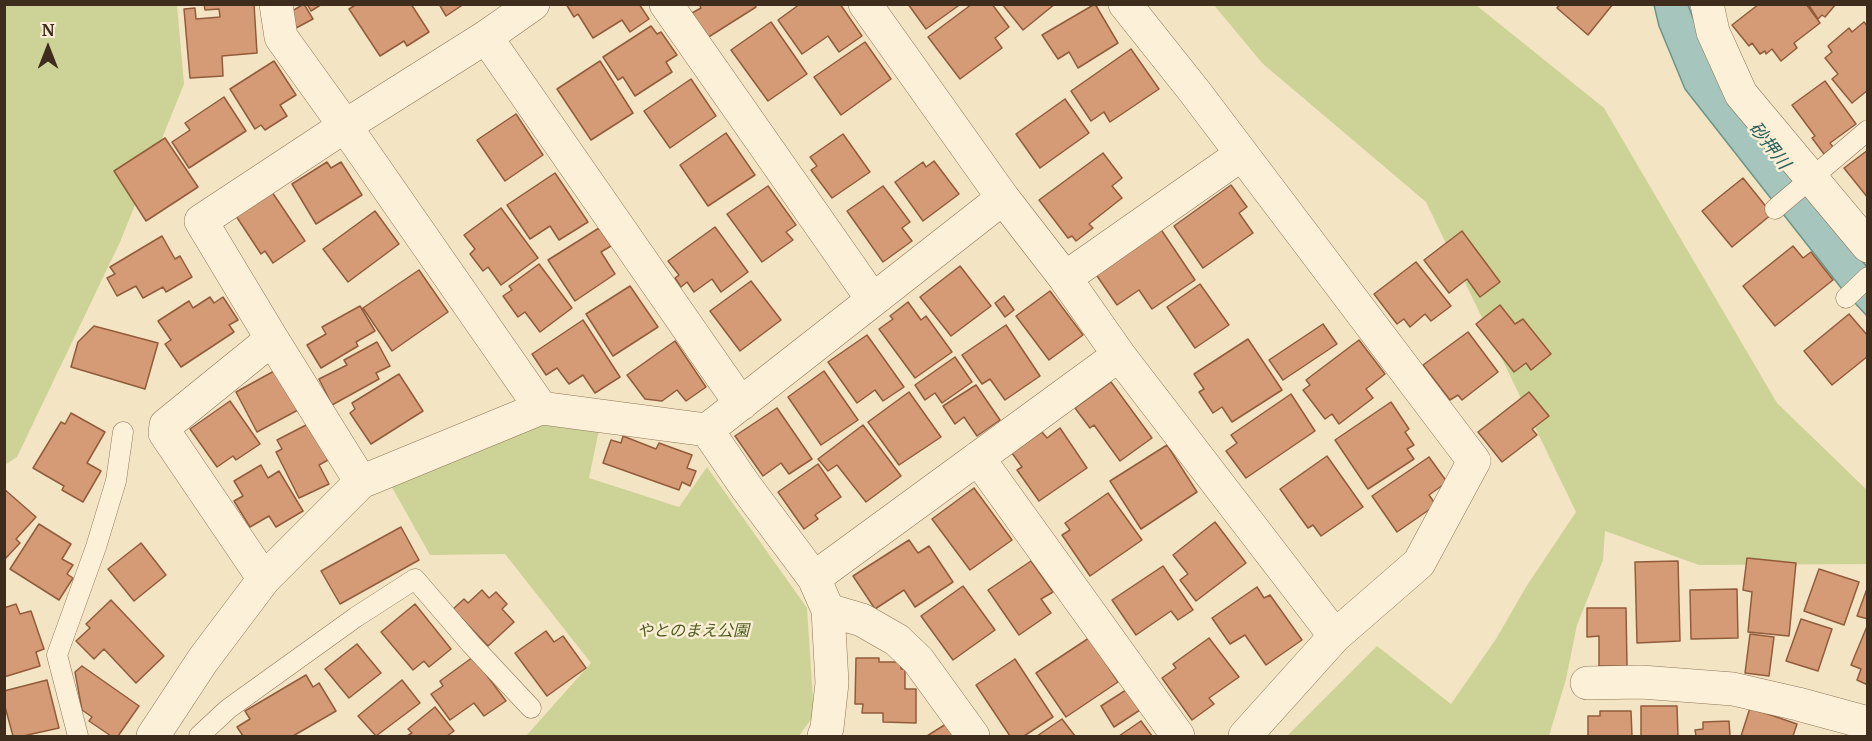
<!DOCTYPE html>
<html>
<head>
<meta charset="utf-8">
<style>
	body { margin:0 }
	#map { position:relative; width:1872px; height:741px; overflow:hidden; background:#f3e4c4; font-family:Merriweather,serif }
	canvas { display:block }
	.frame { position:absolute; inset:0; border:6px solid #3e2d1d; pointer-events:none }
	.north { position:absolute; left:18px; top:18px; width:60px; height:60px; -webkit-text-stroke:4px #f9eed4; paint-order:stroke; rotate:0deg; font-size:16px; font-weight:700; line-height:24px; text-align:center; color:#3e2d1d }
	.north::after { content:''; display:block; margin:auto; width:21px; height:27px; background:#3e2d1d; clip-path:polygon(50% 0,100% 100%,50% 72%,0 100%) }
</style>
</head>
<body>
<div id="map">
<canvas width="1872" height="741"></canvas>
<div class="frame"></div>
<div class="north">N</div>
</div>
<script>
const c = document.querySelector('canvas').getContext('2d');
c.lineJoin = 'round';
function fillPath(path, color) {
  c.fillStyle = color;
  c.fill(path, 'evenodd');
}
function shape(rows) {
  const path = new Path2D();
  for (const r of rows) {
    path.moveTo(r[0], r[1]);
    for (let i = 2; i < r.length; i += 2) path.lineTo(r[i], r[i + 1]);
  }
  return path;
}
function strokePath(path, color, width, dash) {
  c.strokeStyle = color;
  c.lineWidth = width;
  c.lineCap = dash ? 'butt' : 'round';
  c.setLineDash(dash || []);
  c.stroke(path);
}
function write(font, color, halo, rows, align = 'center') {
  c.font = font + ' Merriweather,"Noto Sans JP",serif';
  c.lineWidth = 5;
  c.setLineDash([]);
  c.textBaseline = 'middle';
  c.strokeStyle = halo;
  c.fillStyle = color;
  for (const [text, x, y, turn = 0] of rows) {
    c.save();
    c.translate(x, y);
    c.rotate((+turn || 0) * Math.PI / 180);
    c.textAlign = isNaN(turn) ? turn : align;
    if (halo) c.strokeText(text, 0, 0);
    c.fillText(text, 0, 0);
    c.restore();
  }
}
fillPath(shape([
	[5,5,177,5,184,84,120,242,17,457,5,465],
	[1214,5,1476,5,1604,108,1777,403,1867,490,1867,564,1699,565,1605,531,1603,560,1577,625,1566,679,1549,736,1287,736,1377,646,1451,704,1496,639,1526,587,1576,512,1426,202,1262,63],
	[541,422,599,430,589,478,679,507,707,467,807,608,814,715,799,736,526,736,591,663,505,554,430,555,389,482]
]), '#cdd396');
const water = shape([
	[1654,5,1688,5,1714,72,1867,267,1867,316,1842,289,1685,89,1659,26,1654,5]
]);
fillPath(water, '#a6c5bc');
strokePath(water, '#6b958a', 1.5);
const building = shape([
	[204,4,254,4,257,53,222,56,223,76,190,78,184,9,195,8,196,19,220,17,219,9,205,10,204,4],
	[304,4,313,19,296,28,287,14,304,4],
	[307,4,322,4,311,11,307,4],
	[357,4,411,4,429,32,407,46,404,41,380,56,349,9,357,4],
	[439,4,464,4,446,16,439,4],
	[566,4,639,4,649,19,630,32,622,20,593,38,578,14,574,17,566,4],
	[699,4,754,4,756,7,707,38,692,13,701,8,699,4],
	[800,4,840,4,862,36,839,52,828,36,802,54,778,20,800,4],
	[908,4,956,4,958,6,926,29,908,4],
	[972,4,992,4,1009,27,995,38,1002,48,960,79,928,37,972,4],
	[1002,4,1055,4,1023,30,1002,4],
	[1095,4,1118,43,1078,68,1069,52,1058,59,1042,35,1095,4],
	[1560,4,1613,4,1588,35,1557,8,1560,4],
	[1759,4,1806,4,1820,23,1794,43,1797,48,1781,61,1772,49,1766,54,1765,51,1760,54,1752,43,1749,46,1732,25,1759,4],
	[1808,4,1836,4,1825,17,1822,15,1818,19,1808,4],
	[771,22,807,74,768,101,731,50,771,22],
	[1864,22,1868,27,1868,90,1852,103,1832,79,1838,74,1825,58,1832,52,1828,46,1849,28,1852,32,1864,22],
	[651,26,657,34,661,32,677,55,666,62,672,72,635,96,623,77,618,80,603,57,651,26],
	[865,42,891,79,841,115,814,77,865,42],
	[1131,49,1159,89,1110,122,1104,112,1091,121,1071,91,1131,49],
	[274,61,296,95,280,105,287,116,265,130,261,125,255,129,230,89,274,61],
	[600,61,633,113,591,140,557,89,600,61],
	[691,79,716,116,670,148,644,111,691,79],
	[1825,81,1856,124,1830,143,1833,147,1824,154,1812,138,1815,136,1792,105,1825,81],
	[224,97,246,131,189,168,172,142,190,130,185,123,224,97],
	[1065,99,1089,133,1040,168,1016,134,1065,99],
	[516,114,543,155,505,181,477,140,516,114],
	[726,133,755,175,708,206,680,165,726,133],
	[843,134,870,172,832,198,811,170,817,166,810,157,843,134],
	[165,138,198,187,146,221,114,171,165,138],
	[1868,150,1868,198,1844,168,1868,150],
	[1103,153,1122,178,1112,186,1122,198,1089,224,1093,228,1076,241,1072,236,1068,238,1039,200,1103,153],
	[934,161,959,194,923,221,895,182,923,162,926,167,934,161],
	[327,162,331,168,341,162,362,195,316,224,292,184,327,162],
	[555,173,588,222,559,240,550,226,530,239,507,205,555,173],
	[1743,178,1772,214,1732,247,1702,211,1743,178],
	[1231,185,1247,207,1239,213,1253,233,1203,268,1174,226,1231,185],
	[768,186,796,225,786,232,793,240,762,262,727,214,768,186],
	[883,186,910,222,902,228,912,241,883,262,847,211,883,186],
	[272,192,305,241,273,263,265,251,261,254,236,216,272,192],
	[501,208,538,258,501,285,488,267,483,271,470,254,475,249,464,235,501,208],
	[375,211,399,244,348,282,323,249,375,211],
	[715,227,748,272,721,292,712,279,694,292,687,282,681,287,675,278,679,275,668,261,715,227],
	[599,228,611,246,601,252,615,274,575,301,548,260,599,228],
	[1160,228,1195,280,1152,309,1139,290,1117,305,1095,273,1160,228],
	[1462,231,1500,282,1480,297,1467,279,1449,293,1424,260,1462,231],
	[162,236,175,259,180,256,192,277,166,292,163,287,143,298,136,286,117,296,107,278,115,274,110,267,162,236],
	[1793,246,1803,258,1811,252,1833,280,1775,326,1743,286,1793,246],
	[1416,262,1451,306,1431,321,1425,314,1410,327,1404,319,1397,324,1374,294,1416,262],
	[539,264,572,308,540,332,525,312,518,317,503,296,512,290,509,286,539,264],
	[960,266,991,306,951,336,920,297,960,266],
	[419,270,448,312,392,351,363,308,419,270],
	[751,281,781,320,740,351,710,311,751,281],
	[1200,284,1229,325,1195,348,1167,307,1200,284],
	[630,286,658,327,613,356,586,314,630,286],
	[1050,291,1083,335,1049,360,1016,316,1050,291],
	[1004,296,1014,310,1005,317,995,303,1004,296],
	[210,297,214,303,223,297,238,320,229,325,234,332,181,367,165,344,171,340,158,321,189,301,193,308,210,297],
	[908,302,921,320,926,316,952,352,915,378,879,329,893,319,890,316,908,302],
	[1500,305,1515,324,1523,319,1551,354,1531,370,1526,363,1514,372,1476,324,1500,305],
	[360,306,375,331,356,342,358,346,321,368,307,345,326,334,322,327,360,306],
	[1849,314,1868,336,1868,356,1832,385,1804,351,1849,314],
	[583,320,620,377,595,393,583,375,569,384,557,368,546,375,532,354,583,320],
	[1323,324,1337,344,1283,380,1269,360,1323,324],
	[1006,325,1040,376,1005,400,990,379,982,384,962,355,1006,325],
	[94,326,158,343,145,389,71,367,78,342,94,326],
	[1468,332,1498,372,1462,400,1458,395,1450,400,1423,365,1468,332],
	[867,335,904,387,883,401,875,390,857,403,828,362,867,335],
	[1248,339,1282,390,1232,422,1222,407,1213,413,1199,392,1204,389,1194,374,1248,339],
	[1359,340,1385,374,1366,389,1373,398,1339,424,1332,414,1325,419,1303,390,1310,385,1306,380,1359,340],
	[675,341,706,387,686,401,677,390,662,401,645,399,627,375,675,341],
	[377,342,390,366,376,373,379,379,332,405,319,379,347,365,344,360,377,342],
	[955,357,972,382,942,403,935,393,925,400,915,385,955,357],
	[276,370,298,410,257,432,236,392,276,370],
	[824,371,858,420,821,445,788,397,824,371],
	[399,374,423,411,371,444,350,413,355,409,352,403,399,374],
	[1111,382,1152,438,1120,461,1094,425,1090,428,1075,408,1111,382],
	[976,385,1000,420,977,436,964,417,955,424,943,406,976,385],
	[909,392,941,437,899,465,868,422,909,392],
	[1529,392,1549,416,1532,429,1537,435,1502,462,1478,432,1529,392],
	[1291,394,1315,431,1246,478,1226,451,1237,443,1231,435,1291,394],
	[230,401,260,444,236,460,233,456,217,467,190,429,230,401],
	[1391,402,1409,429,1405,432,1414,445,1407,449,1414,459,1368,489,1335,440,1391,402],
	[777,408,812,459,789,474,781,463,763,476,735,436,777,408],
	[71,413,105,432,87,463,101,471,83,502,62,490,64,486,33,468,61,422,65,424,71,413],
	[310,423,328,460,319,465,329,484,299,498,276,452,282,449,277,440,310,423],
	[863,425,901,476,866,502,837,465,828,471,818,459,863,425],
	[1060,428,1087,468,1039,501,1017,470,1022,467,1012,453,1042,432,1047,438,1060,428],
	[623,436,656,449,659,443,692,455,687,468,696,471,690,486,682,482,679,490,603,463,611,440,621,443,623,436],
	[1167,445,1197,492,1141,529,1110,481,1167,445],
	[1327,456,1363,507,1321,536,1313,525,1308,528,1280,489,1327,456],
	[1429,457,1447,482,1429,495,1436,505,1397,532,1372,496,1429,457],
	[818,464,841,497,815,515,818,519,804,529,778,492,818,464],
	[261,465,268,478,279,471,303,511,276,527,269,516,250,527,234,501,243,496,234,481,261,465],
	[974,488,1012,540,970,570,932,519,974,488],
	[4,489,36,517,16,539,20,543,4,560,4,489],
	[1108,493,1142,540,1090,576,1062,535,1070,530,1065,523,1108,493],
	[1215,522,1246,563,1196,601,1180,580,1188,574,1173,555,1215,522],
	[39,524,71,544,62,559,73,565,67,574,73,578,59,600,10,569,39,524],
	[401,527,419,560,340,604,321,571,401,527],
	[909,540,918,553,929,546,953,582,915,607,904,590,875,609,853,576,909,540],
	[141,543,166,575,134,601,108,569,141,543],
	[1747,558,1796,563,1789,636,1748,632,1752,592,1743,590,1747,558],
	[1031,561,1053,592,1041,599,1051,613,1019,635,988,590,1031,561],
	[1678,561,1680,641,1637,643,1635,562,1678,561],
	[1163,566,1193,610,1178,620,1171,611,1136,635,1112,600,1163,566],
	[1819,569,1859,582,1844,625,1804,611,1819,569],
	[963,586,995,630,953,660,921,616,963,586],
	[1868,586,1868,619,1857,616,1868,586],
	[1257,587,1264,598,1270,595,1302,640,1266,665,1245,635,1230,644,1212,618,1257,587],
	[1737,589,1738,638,1691,639,1690,590,1737,589],
	[482,590,489,598,496,592,507,604,502,609,514,622,488,646,453,609,464,599,468,603,482,590],
	[111,600,164,656,136,683,104,649,94,659,76,641,90,628,86,624,111,600],
	[16,604,20,614,31,611,44,649,36,652,40,666,4,677,4,608,16,604],
	[415,604,451,649,429,667,424,661,413,670,381,632,415,604],
	[1587,608,1626,608,1627,666,1599,666,1599,636,1587,637,1587,608],
	[1801,619,1832,629,1818,671,1786,661,1801,619],
	[1868,624,1868,685,1857,680,1861,669,1851,665,1868,624],
	[546,631,554,642,563,636,586,668,547,696,515,653,546,631],
	[1750,634,1774,637,1769,676,1745,673,1750,634],
	[1089,638,1118,682,1066,717,1036,673,1089,638],
	[1209,638,1239,677,1209,698,1214,704,1192,720,1162,678,1176,668,1173,664,1209,638],
	[357,644,381,673,349,698,325,669,357,644],
	[473,657,506,701,484,716,474,703,450,720,431,694,443,686,440,681,473,657],
	[856,658,879,658,879,662,901,662,901,669,905,669,905,689,916,689,916,723,883,722,883,713,862,713,863,704,855,704,856,658],
	[1015,659,1053,717,1024,736,1010,736,976,685,1015,659],
	[82,666,139,706,118,736,111,736,89,721,92,717,82,710,75,672,82,666],
	[306,675,313,687,319,683,336,711,293,736,243,736,237,727,250,719,245,711,306,675],
	[47,680,59,728,23,736,13,736,4,703,4,691,47,680],
	[402,680,420,703,376,736,358,716,402,680],
	[1126,690,1140,710,1114,727,1101,706,1126,690],
	[1641,706,1677,706,1678,736,1641,736,1641,706],
	[435,707,454,731,447,736,407,736,412,733,408,729,435,707],
	[1750,708,1797,724,1793,736,1741,736,1750,708],
	[1600,711,1631,711,1632,736,1588,736,1588,716,1600,716,1600,711],
	[1062,719,1075,736,1037,736,1062,719],
	[1141,721,1152,736,1119,736,1141,721],
	[1729,721,1730,736,1696,736,1695,730,1703,729,1703,722,1729,721],
	[946,724,954,736,927,736,946,724]
]);
fillPath(building, '#d59b76');
strokePath(building, '#925c3b', 1.5);
const service = shape([
	[1775,209,1868,130],
	[1846,298,1868,277],
	[78,736,57,655,96,547,116,481,123,432],
	[199,736,228,709,356,617,415,579,471,644,531,708]
]);
const minor = shape([
	[276,4,281,37,345,126,541,408],
	[666,4,873,300],
	[865,4,1003,198,1065,278,1119,355,1335,636],
	[1125,4,1195,92,1474,461,1419,563,1335,636,1245,736],
	[486,37,741,404],
	[1065,278,1242,154],
	[272,339,361,482],
	[707,430,746,487,814,578,828,610,832,683,827,728,824,736],
	[978,458,1178,736],
	[814,578,1119,355],
	[264,579,165,433,166,425,272,339,201,221,345,126,486,37,533,4],
	[828,610,862,620,897,640,918,660,973,736],
	[1587,683,1641,682,1733,689,1798,704,1868,723],
	[153,736,203,660,264,579,361,482,541,408,707,430,1003,198]
]);
const tertiary = shape([
	[1707,4,1713,32,1741,94,1868,246]
]);
strokePath(service, '#907558', 21);
strokePath(minor, '#907558', 34);
strokePath(tertiary, '#907558', 34);
strokePath(service, '#fcf1d8', 20);
strokePath(minor, '#fcf1d8', 33);
strokePath(tertiary, '#fcf1d8', 33);
write('italic 16px', '#4f5d22', '#f9eed4', [
	["やとのまえ公園",693,631]
]);
write('italic 18px', '#2b605b', '#f9eed4', [
	["砂押川",1769,146,52]
]);
</script>
</body>
</html>
